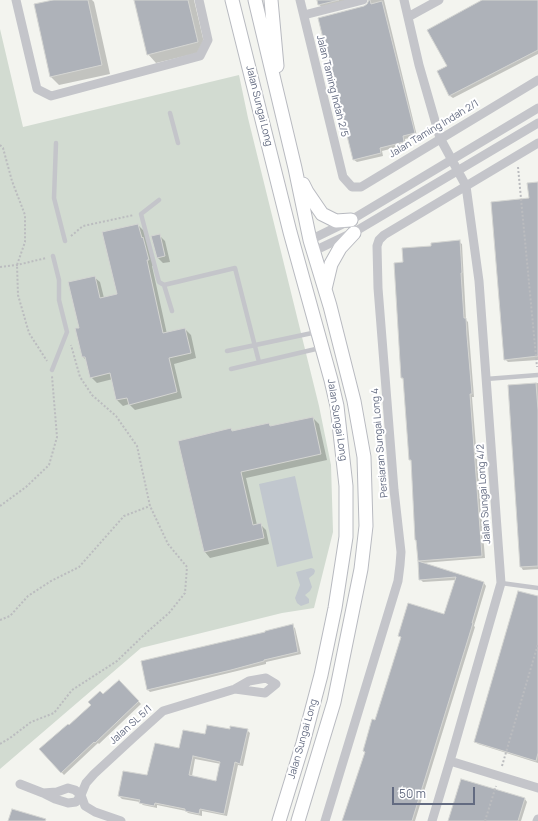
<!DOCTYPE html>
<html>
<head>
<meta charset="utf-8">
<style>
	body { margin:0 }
	#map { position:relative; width:538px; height:821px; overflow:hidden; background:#f3f4ef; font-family:Manrope,sans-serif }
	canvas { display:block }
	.scale { position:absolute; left:392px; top:787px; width:83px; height:18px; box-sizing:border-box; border:2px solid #636b81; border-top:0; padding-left:5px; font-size:12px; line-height:14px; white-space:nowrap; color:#636b81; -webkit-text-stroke:3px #fff; paint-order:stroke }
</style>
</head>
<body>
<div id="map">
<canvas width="538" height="821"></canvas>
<div class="scale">50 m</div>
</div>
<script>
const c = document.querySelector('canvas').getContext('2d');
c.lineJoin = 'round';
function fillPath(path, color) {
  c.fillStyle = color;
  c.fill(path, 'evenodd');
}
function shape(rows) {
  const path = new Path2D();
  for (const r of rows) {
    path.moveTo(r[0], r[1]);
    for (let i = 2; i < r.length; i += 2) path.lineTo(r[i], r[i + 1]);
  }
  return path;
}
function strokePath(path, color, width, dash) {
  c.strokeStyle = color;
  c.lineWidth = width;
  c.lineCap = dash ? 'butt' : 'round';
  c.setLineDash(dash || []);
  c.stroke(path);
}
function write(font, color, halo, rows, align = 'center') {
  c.font = font + ' Manrope,sans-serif';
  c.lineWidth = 4;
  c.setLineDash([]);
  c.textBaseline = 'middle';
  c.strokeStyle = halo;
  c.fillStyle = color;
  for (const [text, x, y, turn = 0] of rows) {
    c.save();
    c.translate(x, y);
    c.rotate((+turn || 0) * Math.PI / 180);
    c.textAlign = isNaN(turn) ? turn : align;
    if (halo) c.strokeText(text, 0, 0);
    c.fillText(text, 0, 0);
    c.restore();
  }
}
fillPath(shape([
	[0,29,23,127,239,75,248,118,319,406,331,465,333,532,314,608,282,613,141,648,0,769]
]), '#d2dbd1');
fillPath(shape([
	[295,476,313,558,277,567,259,484],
	[311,568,314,569,315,571,314,574,309,578,312,587,310,591,305,595,309,599,309,603,301,606,297,603,295,598,300,585,296,572]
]), '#c1c7ce');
fillPath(shape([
	[58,0,92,0,94,2,110,74,59,85,51,77],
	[135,0,194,0,206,51,156,63,148,54],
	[318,0,351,0,322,7,319,5],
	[370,0,384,0,417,136,405,139,406,145,382,151,383,156,357,162,354,160,365,7,368,5],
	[485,0,538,0,538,54,453,98,450,96,438,71,448,66],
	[538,183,538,360,508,362,505,359,530,199],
	[138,225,144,231,154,265,152,266,167,334,185,329,191,335,196,358,174,364,182,398,135,410,129,404,123,406,117,400,113,379,97,383,91,377,87,361,83,357,80,328,94,277,100,282,104,298,118,295],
	[159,235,165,241,170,262,163,263,157,257],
	[459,242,462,244,466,320,468,322,474,397,472,397,485,558,422,563,419,561,412,461,410,460,404,380,402,378,404,263,432,247],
	[538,383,538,569,523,570,521,567,509,386],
	[313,418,319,424,327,460,246,478,257,525,260,524,266,530,269,544,210,558,205,552,231,429,233,432,268,424,272,427],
	[419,563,484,583,486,586,474,626,475,627,415,821,344,821,402,639,399,635,445,615,456,580,423,582,420,579],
	[538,597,538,763,478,744,475,741],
	[292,626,295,628,301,654,266,662,266,664,150,692,148,690],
	[119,681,141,704,99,744,98,743,64,775,40,749,69,726],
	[247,730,250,733,243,766,238,765,227,816,202,811,202,816,188,813,186,811,157,805,157,808,143,805,140,802,122,799,119,796,148,776,180,749,206,735,230,731],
	[195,759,221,764,217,782,192,776],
	[525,799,527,802,521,821,449,821]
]), '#0003');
const building = shape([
	[53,0,88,0,102,65,50,77,34,4,53,0],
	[134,0,188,0,198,42,147,55,134,0],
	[317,0,339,0,318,5,317,0],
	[369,0,370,0,371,4,382,1,415,133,403,136,404,142,380,148,381,153,353,160,318,18,364,6,367,4,369,0],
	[482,0,538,0,538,50,449,96,437,71,447,66,427,30,482,0],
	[538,182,538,356,504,360,491,202,529,198,527,183,538,182],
	[138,224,142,238,143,237,149,260,147,260,163,333,185,328,191,353,169,358,177,392,129,405,127,398,116,400,110,373,90,378,85,357,82,357,75,328,79,328,68,282,95,276,100,298,117,294,102,232,138,224],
	[160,234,165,256,157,258,151,236,160,234],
	[460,240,462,273,461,273,464,318,466,318,467,336,472,394,470,394,482,556,418,561,416,540,415,540,411,460,409,460,403,378,401,378,394,263,403,262,402,248,431,246,431,243,460,240],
	[536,383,538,410,538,566,520,567,508,385,536,383],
	[313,417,321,454,241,472,253,525,261,523,264,538,204,552,178,441,231,428,232,431,269,423,270,426,313,417],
	[418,561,484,582,472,623,473,623,412,821,342,821,365,752,363,751,372,719,375,720,401,637,398,636,408,603,444,614,456,577,419,580,418,561],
	[518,591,538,596,538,753,536,761,474,742,518,591],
	[293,624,298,652,264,660,264,661,231,670,147,690,141,661,265,632,265,631,293,624],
	[119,680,139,701,95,743,94,742,61,773,39,749,68,724,69,725,91,705,88,702,100,691,103,694,119,680],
	[207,725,230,729,230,726,248,729,240,764,235,762,224,814,200,809,199,814,185,811,185,809,155,803,154,806,139,803,140,800,118,796,123,771,147,775,155,743,179,748,183,730,205,734,207,725],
	[193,756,220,762,216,781,189,775,193,756],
	[461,779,525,798,518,821,448,821,461,779],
	[12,809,46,819,45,821,8,821,12,809]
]);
fillPath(building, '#aeb2b9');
strokePath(building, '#d4d5d2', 1);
const secondary = shape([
	[232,0,290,232,331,380,337,406,346,486,346,537,335,608,321,675,303,743,279,821],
	[255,0,295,168,310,240,330,306,354,401,364,457,366,526,361,569,334,702,298,821],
	[271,0,277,66],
	[303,184,307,192,322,214,336,221,351,220],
	[325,289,331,264,340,248,354,233]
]);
strokePath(secondary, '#b8bac0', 15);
strokePath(shape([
	[0,145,3,148,12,181,25,215,25,242,17,265,18,295,29,333,47,361],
	[518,167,537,367],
	[71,236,83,226,134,215],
	[0,267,17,265,46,258],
	[0,506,26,487,49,465,57,437,52,376],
	[0,620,10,616,28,596,51,581,79,567,124,516,150,506],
	[0,744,10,738,31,722,54,713,72,690,117,661,146,633,169,613,185,593,187,567,168,544,150,506,137,446,116,416,92,395,80,377,71,345],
	[502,766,538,644],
	[485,821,496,786]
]), '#bbbcbf', 2, [2, 2]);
strokePath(shape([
	[170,113,178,143],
	[56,143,54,198,65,241],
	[159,200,141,214,159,282,164,285],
	[172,311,164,285,235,268,259,362],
	[227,351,317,332],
	[231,369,320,348],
	[52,370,67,332,59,300,59,280,53,256],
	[486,379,538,375],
	[501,583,538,588]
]), '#c4c5ca', 4.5);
strokePath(shape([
	[16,0,37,89,51,96,200,56,208,40,199,0],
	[300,0,343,177,352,187,361,187,538,80],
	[404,0,419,65,440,138,466,186,479,281,501,583,450,761,432,821],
	[304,15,363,0],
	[408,17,439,0],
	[310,240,351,220,538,108],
	[314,251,356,231,538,123],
	[450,761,538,788],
	[20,784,43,793,55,799,68,803,76,802,81,795,86,783,94,774,133,738,163,711,235,689,249,681,266,678,276,684,265,693,235,689],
	[43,793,57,792,68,788,75,790,81,795,85,806,95,812,121,821],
	[325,821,398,581,400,565,401,552,394,490,378,288,377,246,379,240,384,235,538,143],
	[537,821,538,819]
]), '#c4c5ca', 9);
strokePath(secondary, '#fff', 13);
write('10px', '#636b81', '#fff', [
	["Jalan Taming Indah 2/5",332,86,76],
	["Jalan Sungai Long",259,106,76],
	["Jalan Taming Indah 2/1",434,129,-31],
	["Jalan Sungai Long",337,420,81],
	["Persiaran Sungai Long 4",380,443,-95],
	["Jalan Sungai Long 4/2",484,494,-94],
	["Jalan SL 5/1",131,725,-42],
	["Jalan Sungai Long",303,739,-74]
]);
</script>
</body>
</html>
